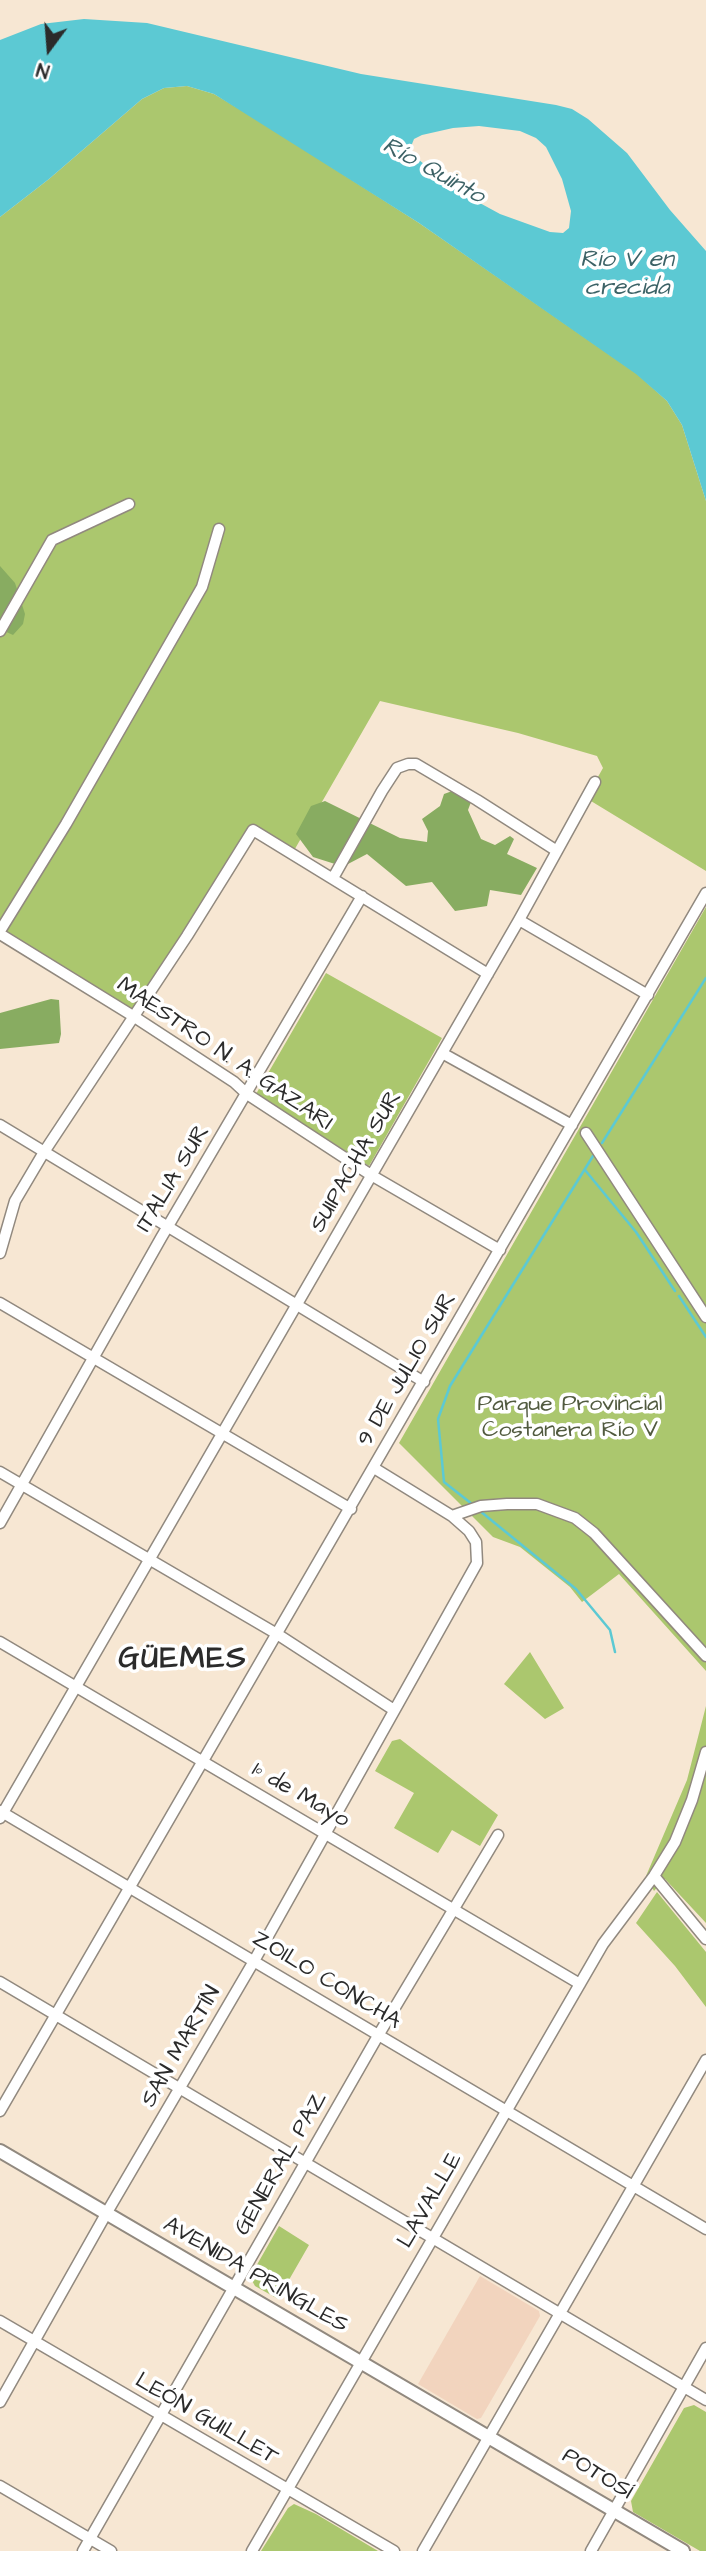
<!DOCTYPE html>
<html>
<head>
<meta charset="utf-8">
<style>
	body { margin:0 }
	#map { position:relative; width:706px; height:2551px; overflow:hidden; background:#f7e7d3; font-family:"Architects Daughter",sans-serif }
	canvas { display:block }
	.north { position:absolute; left:14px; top:14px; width:70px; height:70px; -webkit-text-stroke:5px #fff; paint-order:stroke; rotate:196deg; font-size:19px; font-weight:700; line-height:28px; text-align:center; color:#2b2b2b }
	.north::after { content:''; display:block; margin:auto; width:24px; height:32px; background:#2b2b2b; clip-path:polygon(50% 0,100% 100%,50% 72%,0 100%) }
</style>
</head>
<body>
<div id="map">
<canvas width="706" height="2551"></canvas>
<div class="north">N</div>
</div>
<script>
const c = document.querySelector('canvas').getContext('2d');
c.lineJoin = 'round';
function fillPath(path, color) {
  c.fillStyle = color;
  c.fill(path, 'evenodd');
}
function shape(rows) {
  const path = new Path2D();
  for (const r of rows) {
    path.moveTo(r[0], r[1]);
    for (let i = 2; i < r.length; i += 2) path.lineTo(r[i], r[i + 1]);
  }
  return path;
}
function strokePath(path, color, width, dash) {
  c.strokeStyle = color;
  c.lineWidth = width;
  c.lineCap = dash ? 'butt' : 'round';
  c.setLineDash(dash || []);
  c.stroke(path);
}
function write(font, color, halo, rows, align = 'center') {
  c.font = font + ' "Architects Daughter",sans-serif';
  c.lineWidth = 7;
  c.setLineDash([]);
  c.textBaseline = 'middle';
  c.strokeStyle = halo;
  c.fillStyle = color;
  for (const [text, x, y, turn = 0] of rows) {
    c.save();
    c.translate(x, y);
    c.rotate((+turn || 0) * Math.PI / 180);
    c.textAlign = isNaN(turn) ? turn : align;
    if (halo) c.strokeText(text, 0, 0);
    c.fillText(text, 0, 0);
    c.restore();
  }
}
fillPath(shape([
	[480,2276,539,2311,540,2316,481,2418,477,2419,418,2384]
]), '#f2d4be');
fillPath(shape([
	[187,86,214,94,261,122,419,223,636,373,667,401,682,425,706,501,706,871,586,798,603,768,597,756,518,733,380,701,292,854,253,831,133,1016,0,934,0,217,49,179,142,99,164,88],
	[706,907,706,1671,619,1574,582,1602,570,1587,520,1547,493,1537,399,1443],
	[326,973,442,1038,369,1166,256,1094],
	[530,1652,564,1708,545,1719,504,1684],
	[706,1706,706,1923,665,1879,654,1891,646,1876,687,1780],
	[400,1739,498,1815,480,1846,452,1830,438,1853,394,1828,414,1793,375,1771,392,1741],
	[657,1892,706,1952,706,2007,675,1966,636,1923],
	[279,2226,309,2245,278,2299,255,2286,250,2277],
	[694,2405,706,2412,706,2551,700,2551,633,2512,631,2501,684,2408],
	[294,2504,316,2514,378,2551,261,2551,288,2508]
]), '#abc76e');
fillPath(shape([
	[0,566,15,583,25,614,23,624,13,635,0,629],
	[455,790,471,802,468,810,481,839,495,845,510,836,514,839,507,854,537,868,521,895,490,890,487,906,455,911,432,882,406,886,367,854,348,864,335,864,313,857,296,834,311,806,325,801,400,838,427,842,428,831,422,819,440,806,444,794],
	[51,999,59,1000,61,1034,59,1043,0,1049,0,1013]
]), '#88ac61');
fillPath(shape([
	[84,19,147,23,361,74,556,105,572,109,588,119,627,153,670,210,706,251,706,501,682,425,667,401,636,374,419,223,214,94,187,86,164,88,142,99,49,179,0,217,0,40,41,24],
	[479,126,520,131,536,138,546,147,562,179,571,211,569,228,563,233,550,232,500,214,467,196,429,168,414,156,410,149,414,139,422,135,453,128]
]), '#5cc9d3');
strokePath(shape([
	[602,1143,706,978],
	[585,1170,636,1232,675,1291],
	[679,1296,706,1337],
	[472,1504,444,1482,438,1419,450,1386,593,1156],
	[480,1511,576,1589,610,1630,615,1652]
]), '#5cc9d3', 2.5);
const minor = shape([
	[0,631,52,540,129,504],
	[333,878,382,791,397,768,408,764,416,764,477,800,557,851],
	[519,920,648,995],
	[0,931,66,824,202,587,219,529],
	[0,934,133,1016,234,1082,247,1094,371,1175,500,1250],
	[442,1053,572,1125],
	[0,1125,424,1382],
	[586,1133,706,1317],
	[0,1253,15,1201,44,1152,187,936,253,830,488,974],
	[0,1303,351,1509],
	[0,1472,277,1634,394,1710],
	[452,1516,481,1506,507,1504,537,1504,575,1518,594,1533,706,1656],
	[0,1523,161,1238,362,896],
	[0,1642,580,1984],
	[0,1811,706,2229],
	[0,1818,519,920,595,782],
	[654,1876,706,1939],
	[0,1982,706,2400],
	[0,2111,706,893],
	[0,2321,394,2551],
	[0,2402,106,2214,254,1961,477,1563,476,1542,469,1531,452,1516,374,1468],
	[0,2486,111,2551],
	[83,2551,379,2034,498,1835],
	[252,2551,603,1944,654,1876,675,1842,692,1800,706,1752],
	[423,2551,706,2060],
	[591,2551,706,2348]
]);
const major = shape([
	[0,2151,683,2551]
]);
strokePath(minor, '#91897f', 13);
strokePath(major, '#91897f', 16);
strokePath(minor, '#fff', 10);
strokePath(major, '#fff', 12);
write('23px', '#2b2b2b', '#fff', [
	["MAESTRO N. A. GAZARI",224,1055,34],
	["SUIPACHA SUR",357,1162,-60],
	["ITALIA SUR",174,1179,-59],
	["9 DE JULIO SUR",408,1370,-60],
	["1º de Mayo",300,1796,30],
	["ZOILO CONCHA",326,1981,31],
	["SAN MARTÍN",182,2047,-60],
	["GENERAL PAZ",282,2164,-60],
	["LAVALLE",431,2201,-60],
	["AVENIDA PRINGLES",255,2276,30],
	["LEÓN GUILLET",206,2420,30],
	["POTOSÍ",597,2475,31]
]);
write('23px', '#515a3f', '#fff', [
	["Parque Provincial",570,1405],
	["Costanera Río V",570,1431]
]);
write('italic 24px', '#3c6266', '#fff', [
	["Río Quinto",433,172,29],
	["Río V en",627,261],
	["crecida",627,289]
]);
c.letterSpacing = '2px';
write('bold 30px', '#2b2b2b', '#fff', [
	["GÜEMES",183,1661]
]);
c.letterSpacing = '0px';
</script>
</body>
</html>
